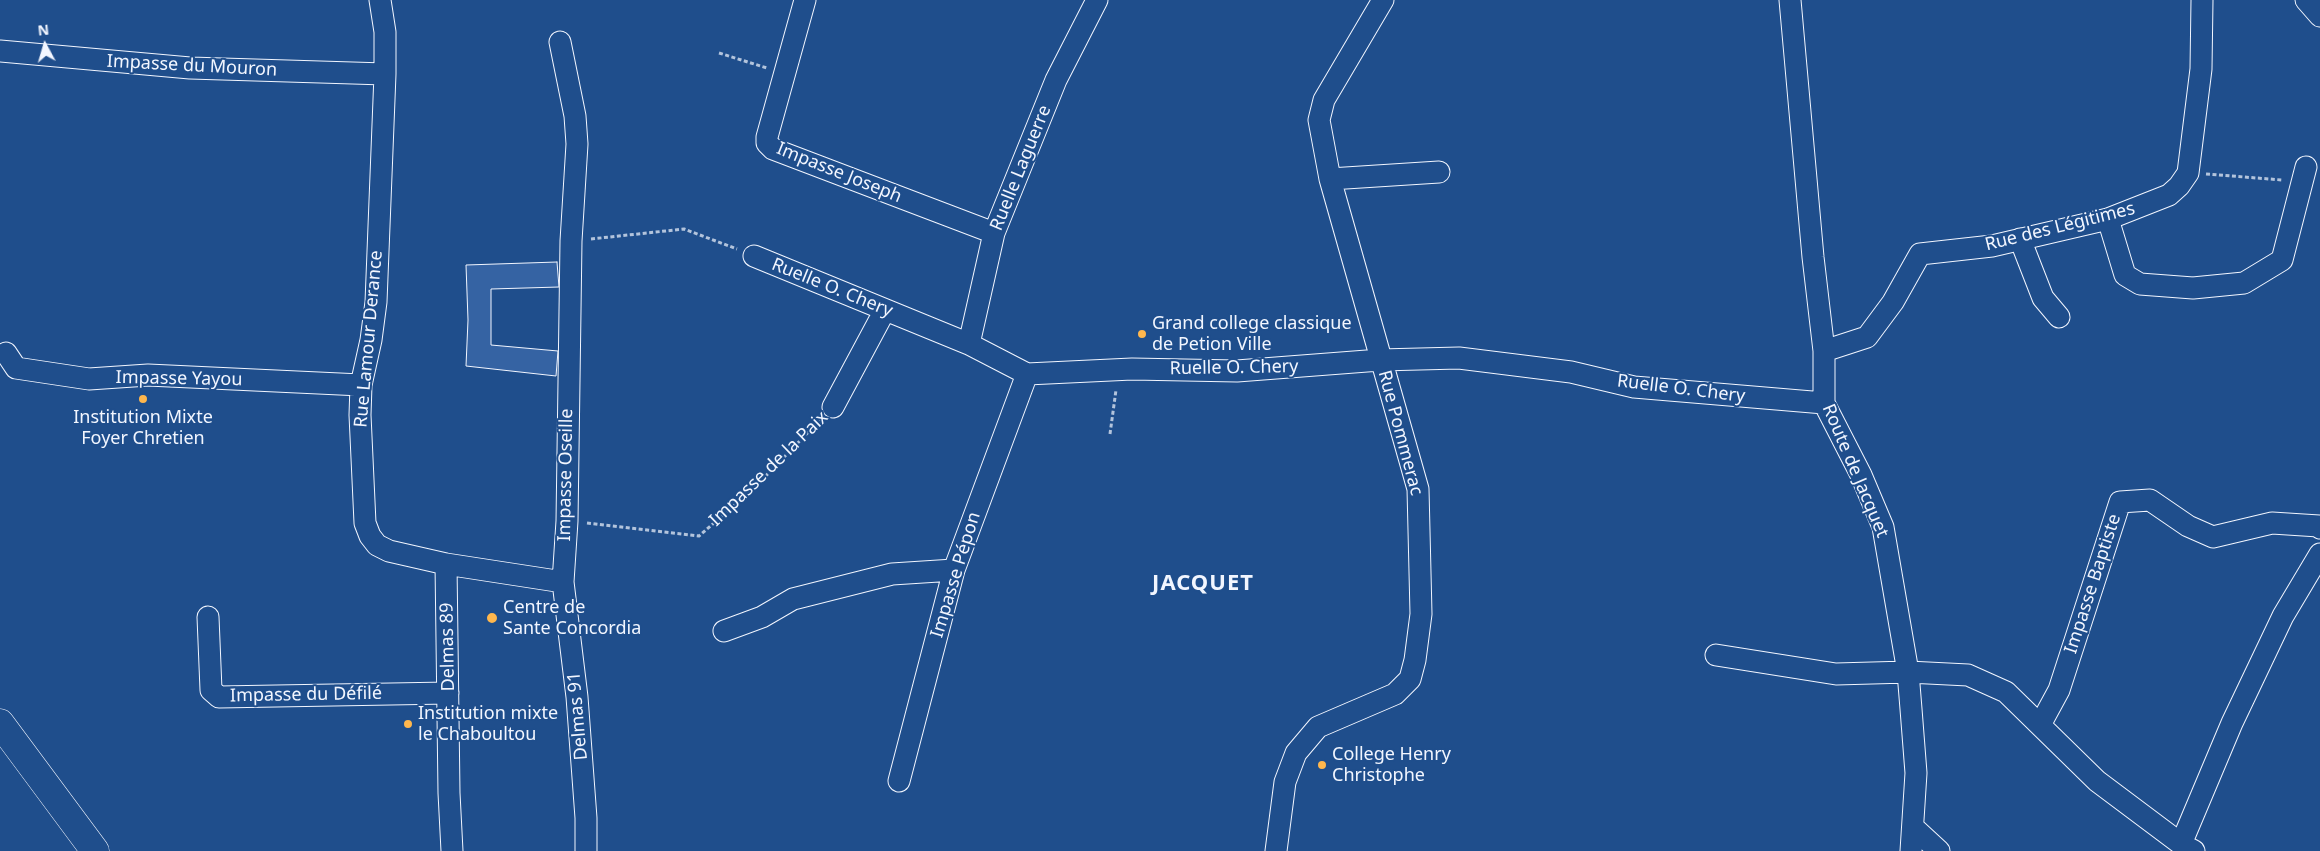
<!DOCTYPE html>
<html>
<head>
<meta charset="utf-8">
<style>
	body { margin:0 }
	#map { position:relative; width:2320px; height:851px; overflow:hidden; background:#1f4e8c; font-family:"Noto Sans",sans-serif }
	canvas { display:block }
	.north { position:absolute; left:20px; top:20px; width:50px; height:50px; -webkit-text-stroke:4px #1f4e8c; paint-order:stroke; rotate:354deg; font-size:14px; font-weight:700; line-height:20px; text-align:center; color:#f2f6ff }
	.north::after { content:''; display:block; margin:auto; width:18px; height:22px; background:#f2f6ff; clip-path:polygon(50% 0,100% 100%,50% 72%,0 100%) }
</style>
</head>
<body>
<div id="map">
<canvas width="2320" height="851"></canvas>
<div class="north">N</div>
</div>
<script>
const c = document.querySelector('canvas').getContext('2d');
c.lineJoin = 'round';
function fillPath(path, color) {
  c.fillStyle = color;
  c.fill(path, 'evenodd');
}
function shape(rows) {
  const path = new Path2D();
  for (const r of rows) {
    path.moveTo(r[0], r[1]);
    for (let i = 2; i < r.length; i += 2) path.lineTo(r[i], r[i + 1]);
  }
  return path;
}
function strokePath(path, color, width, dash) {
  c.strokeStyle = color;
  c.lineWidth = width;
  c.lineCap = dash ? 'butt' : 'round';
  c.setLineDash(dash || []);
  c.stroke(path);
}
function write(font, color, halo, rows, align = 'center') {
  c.font = font + ' "Noto Sans",sans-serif';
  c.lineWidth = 4;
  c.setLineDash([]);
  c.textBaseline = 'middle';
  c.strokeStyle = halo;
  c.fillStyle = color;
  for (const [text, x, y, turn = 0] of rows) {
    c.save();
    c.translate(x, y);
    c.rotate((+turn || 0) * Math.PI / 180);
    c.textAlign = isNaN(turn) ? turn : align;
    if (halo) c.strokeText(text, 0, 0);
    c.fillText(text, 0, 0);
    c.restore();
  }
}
const building = shape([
	[557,262,559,287,491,289,491,345,558,351,556,376,466,366,468,320,466,265,557,262]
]);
fillPath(building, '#3563a3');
strokePath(building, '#f2f6ff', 1);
const minor = shape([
	[380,0,385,32,385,74,376,302,371,340,361,385,360,415,365,523,370,536,377,545,389,551,446,564,563,582],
	[805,0,767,137,767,143,773,149,994,233],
	[1790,0,1813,257,1824,351,1824,403,1861,475,1883,527,1908,672,1911,709,1916,773,1911,851],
	[2306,0,2320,16],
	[560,42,575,116,577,144,571,241,567,521,563,582,577,697,586,818,586,851],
	[0,51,190,68,385,74],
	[1330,179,1439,172],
	[2108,219,2125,275,2140,284,2193,288,2244,283,2282,260,2306,167],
	[2020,239,2043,298,2059,317],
	[754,256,969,344,1027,374,1132,369,1237,371,1380,360,1459,358,1571,372,1634,387,1824,403],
	[969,344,994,233,1056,80,1097,0],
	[1824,351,1867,337,1893,302,1920,254,1992,246,2108,219,2169,195,2179,186,2188,173,2201,69,2202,0],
	[6,353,16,368,89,379,148,375,361,385],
	[833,407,885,310],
	[446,564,449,793,452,851],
	[208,617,211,690,219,697,448,693],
	[724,631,762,617,793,599,892,574,954,570],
	[1716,655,1836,674,1908,672,1968,675,2006,692,2097,781,2181,844,2194,851],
	[2040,725,2059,690,2120,502,2150,500,2188,526,2213,537,2272,523,2319,526,2320,528],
	[899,781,954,570,1027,374],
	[1913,827,1939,851],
	[2181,844,2232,723,2283,616,2320,554],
	[1276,851,1285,782,1296,753,1318,727,1395,694,1410,679,1415,660,1421,614,1418,489,1330,179,1319,120,1324,100,1383,0]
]);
const major = shape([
	[0,723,95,851]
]);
strokePath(minor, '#f2f6ff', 23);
strokePath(major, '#f2f6ff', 29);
strokePath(shape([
	[719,53,767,68],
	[2206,174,2282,180],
	[591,239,684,229,737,249],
	[1110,434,1116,390],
	[587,523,699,536,754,488,821,419]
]), '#b3c4dc', 3, [4, 2.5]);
strokePath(minor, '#1f4e8c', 21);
strokePath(major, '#1f4e8c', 28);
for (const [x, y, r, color] of [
	[1142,334,5,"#ffb74d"],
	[143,399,5,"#ffb74d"],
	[492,618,6,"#ffb74d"],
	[408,724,5,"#ffb74d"],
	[1322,765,5,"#ffb74d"]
]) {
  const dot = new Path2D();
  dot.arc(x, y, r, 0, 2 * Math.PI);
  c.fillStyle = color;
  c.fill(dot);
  strokePath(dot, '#1f4e8c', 2);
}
write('18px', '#f2f6ff', '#1f4e8c', [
	["Impasse du Mouron",192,66,3],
	["Ruelle Laguerre",1021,168,-68],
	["Impasse Joseph",839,173,22],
	["Rue des Légitimes",2060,227,-14],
	["Ruelle O. Chery",832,288,22],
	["Rue Lamour Derance",369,339,-85],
	["Ruelle O. Chery",1234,368,-1],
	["Impasse Yayou",179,379,1],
	["Ruelle O. Chery",1681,389,7],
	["Rue Pommerac",1400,433,75],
	["Impasse de la Paix",769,469,-44],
	["Route de Jacquet",1855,471,67],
	["Impasse Oseille",566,475,-89],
	["Impasse Pépon",956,575,-73],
	["Impasse Baptiste",2093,584,-72],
	["Delmas 89",448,647,-91],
	["Impasse du Défilé",306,695,-1],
	["Delmas 91",578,716,-95]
]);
write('18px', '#f2f6ff', '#1f4e8c', [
	["Grand college classique",1152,324],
	["de Petion Ville",1152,345],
	["Institution Mixte",143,418,"center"],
	["Foyer Chretien",143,439,"center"],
	["Centre de",503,608],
	["Sante Concordia",503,629],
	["Institution mixte",418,714],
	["le Chaboultou",418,735],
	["College Henry",1332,755],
	["Christophe",1332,776]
], 'left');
c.letterSpacing = '1px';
write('bold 22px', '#f2f6ff', '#1f4e8c', [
	["JACQUET",1203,584]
]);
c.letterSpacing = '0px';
</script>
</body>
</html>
